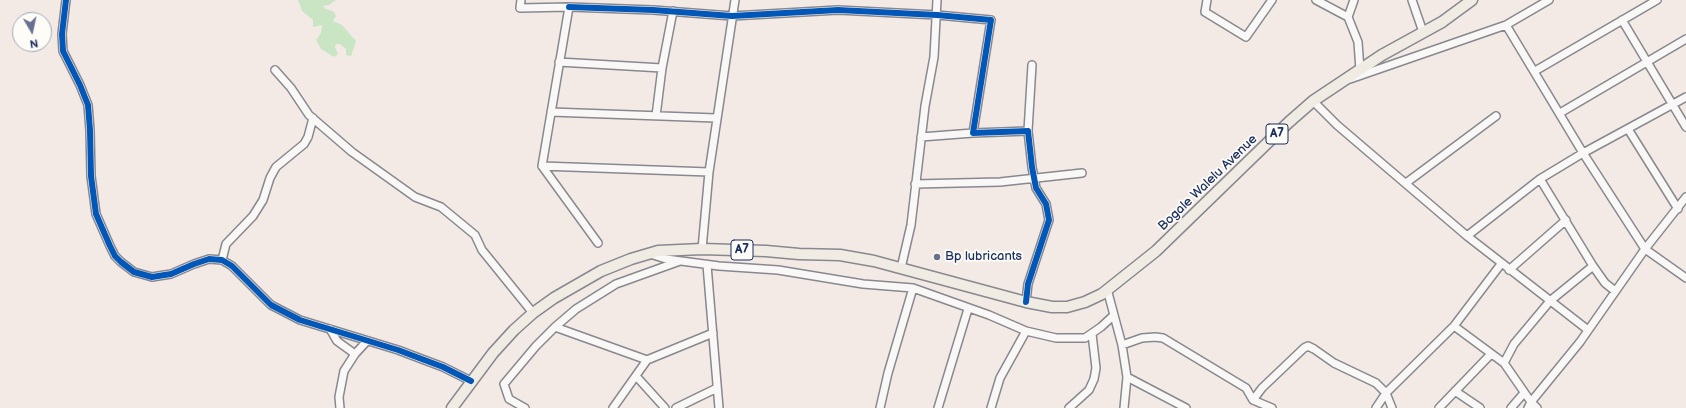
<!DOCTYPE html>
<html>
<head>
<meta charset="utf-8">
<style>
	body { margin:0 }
	#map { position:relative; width:1686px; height:408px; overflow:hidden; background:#f3eae6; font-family:"Balsamiq Sans",sans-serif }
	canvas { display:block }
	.north { position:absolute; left:12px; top:12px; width:40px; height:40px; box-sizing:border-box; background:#fdfcf7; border:1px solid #a3aaba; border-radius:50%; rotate:171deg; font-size:11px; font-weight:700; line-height:16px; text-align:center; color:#1b2f5e }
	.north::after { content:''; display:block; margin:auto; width:14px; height:18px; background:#67708e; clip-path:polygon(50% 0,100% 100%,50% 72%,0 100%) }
</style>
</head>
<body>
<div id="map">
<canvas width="1686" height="408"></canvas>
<div class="north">N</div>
</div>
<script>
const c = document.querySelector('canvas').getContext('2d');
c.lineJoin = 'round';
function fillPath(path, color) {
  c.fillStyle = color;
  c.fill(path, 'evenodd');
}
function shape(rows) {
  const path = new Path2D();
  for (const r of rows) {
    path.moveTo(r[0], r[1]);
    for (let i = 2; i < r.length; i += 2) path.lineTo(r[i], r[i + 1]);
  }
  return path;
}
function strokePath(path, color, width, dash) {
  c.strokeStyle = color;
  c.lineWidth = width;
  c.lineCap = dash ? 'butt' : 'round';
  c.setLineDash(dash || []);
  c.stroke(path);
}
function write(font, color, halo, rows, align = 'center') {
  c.font = font + ' "Balsamiq Sans",sans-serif';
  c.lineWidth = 3.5;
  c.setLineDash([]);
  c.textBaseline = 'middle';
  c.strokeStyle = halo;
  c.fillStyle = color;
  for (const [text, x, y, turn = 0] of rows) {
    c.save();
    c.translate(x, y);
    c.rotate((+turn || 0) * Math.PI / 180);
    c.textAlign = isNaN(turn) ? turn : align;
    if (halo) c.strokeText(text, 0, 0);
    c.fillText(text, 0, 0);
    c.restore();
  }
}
fillPath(shape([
	[298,0,336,0,329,5,323,6,324,8,334,12,336,16,333,21,342,25,356,41,351,56,346,55,346,49,340,44,336,44,335,47,338,54,334,57,321,49,316,40,321,33,322,25,313,27,313,20,302,11]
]), '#c9e5c3');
const minor = shape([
	[66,0,62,34,63,51,80,85,88,105,90,130,91,176,96,214,110,246,115,256,121,262,134,272,152,277,171,274,194,264,209,259,222,260,232,266,271,305,300,320,398,350,443,367,471,381],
	[521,0,520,8,569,7,542,166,598,243],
	[1207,0,1205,12,1246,37,1272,0],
	[1316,0,1348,17],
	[1354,0,1348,17,1358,42,1360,70],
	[1412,0,1423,32],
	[569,7,653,10,732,16,838,10,937,15,991,20,973,133,1028,131,1032,167,1036,188,1046,204,1049,220,1028,284,1026,302],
	[1622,20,1686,127],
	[1506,25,1583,153,1645,249,1686,278],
	[559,62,662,68],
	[275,70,291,88,309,115,352,152,415,197,441,207,475,235,482,250,533,313],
	[1535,71,1657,0],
	[1350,79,1506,25,1549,0],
	[1313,101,1337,125,1467,236,1588,330],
	[551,112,716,118],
	[1560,113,1686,39],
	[656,116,662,68,673,11],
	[1628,129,1678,209],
	[1028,131,1032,65],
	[921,137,973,133],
	[542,166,709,172],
	[1540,179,1593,266,1605,283,1615,291],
	[1406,183,1496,116],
	[915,184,1000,182,1082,173],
	[1467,236,1540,179,1583,153,1686,97],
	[702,249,709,172,735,0],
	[650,254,666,259,719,266,778,270,863,284,913,288,989,315,1026,331,1056,338,1085,338,1101,327,1114,315],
	[222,260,226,244,253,216,263,200,270,178,276,167,304,144,308,137,313,118],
	[707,265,719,408],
	[901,268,911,225,925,106,934,57,937,0],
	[1509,270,1566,220],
	[1107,289,1122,345,1127,377,1124,408],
	[1454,326,1504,363,1531,402,1537,408],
	[555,327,647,360],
	[330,329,337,341,355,354],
	[1122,345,1142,338,1155,337,1163,338,1246,388,1253,400,1272,408],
	[1504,363,1514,344,1550,301,1593,266],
	[636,376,665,408],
	[1127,377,1186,408],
	[1455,391,1480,408],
	[1253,400,1262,388,1304,348,1308,346,1314,349,1334,363,1376,383,1386,393,1392,408],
	[340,408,339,397,344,371,355,354,367,341],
	[525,408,509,399,504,384,536,346,555,327,576,309,616,284,680,261],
	[613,408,647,360,713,333],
	[676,408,717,388],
	[880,408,888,373,913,288],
	[938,408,968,309],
	[991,408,1000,378,1026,331],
	[1069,408,1089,390,1094,379,1096,368,1092,334],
	[1376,408,1386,393,1454,326,1501,264],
	[1439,408,1491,354],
	[1511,408,1524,393],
	[1528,408,1531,402,1580,342,1645,249,1686,197]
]);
const highway = shape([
	[452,408,493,353,514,330,533,313,554,298,601,271,631,259,658,251,702,249,766,251,799,254,840,255,874,261,1026,302,1052,307,1067,307,1085,302,1102,294,1156,251,1289,122,1313,101,1382,55,1442,22,1472,0]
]);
strokePath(minor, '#88888f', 10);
strokePath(highway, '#88888f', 13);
strokePath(minor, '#faf8f6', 7);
strokePath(highway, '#f0ece4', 10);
strokePath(shape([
	[66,0,62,34,63,51,80,85,88,105,90,130,91,176,96,214,110,246,115,256,121,262,134,272,152,277,171,274,194,264,209,259,222,260,232,266,271,305,300,320,398,350,443,367,471,381],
	[569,7,653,10,732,16,838,10,937,15,991,20,973,133,1028,131,1032,167,1036,188,1046,204,1049,220,1028,284,1026,302]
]), '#0057b8', 6);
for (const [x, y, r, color] of [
	[937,257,4,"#67708e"]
]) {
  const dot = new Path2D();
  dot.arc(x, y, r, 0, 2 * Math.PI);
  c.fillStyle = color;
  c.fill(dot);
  strokePath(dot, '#fdfcf7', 1.5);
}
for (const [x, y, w] of [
	[1277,134,22],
	[742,250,22]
]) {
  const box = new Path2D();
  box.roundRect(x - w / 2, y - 10, w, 20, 3);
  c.fillStyle = '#fdfcf7';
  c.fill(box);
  strokePath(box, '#1b2f5e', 1);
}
write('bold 12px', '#1b2f5e', null, [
	["A7",1277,134],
	["A7",742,250]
]);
write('13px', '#1b2f5e', '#fdfcf7', [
	["Bogale Walelu Avenue",1208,183,-44]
]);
write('13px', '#1b2f5e', '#fdfcf7', [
	["Bp lubricants",945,257]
], 'left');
</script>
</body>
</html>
